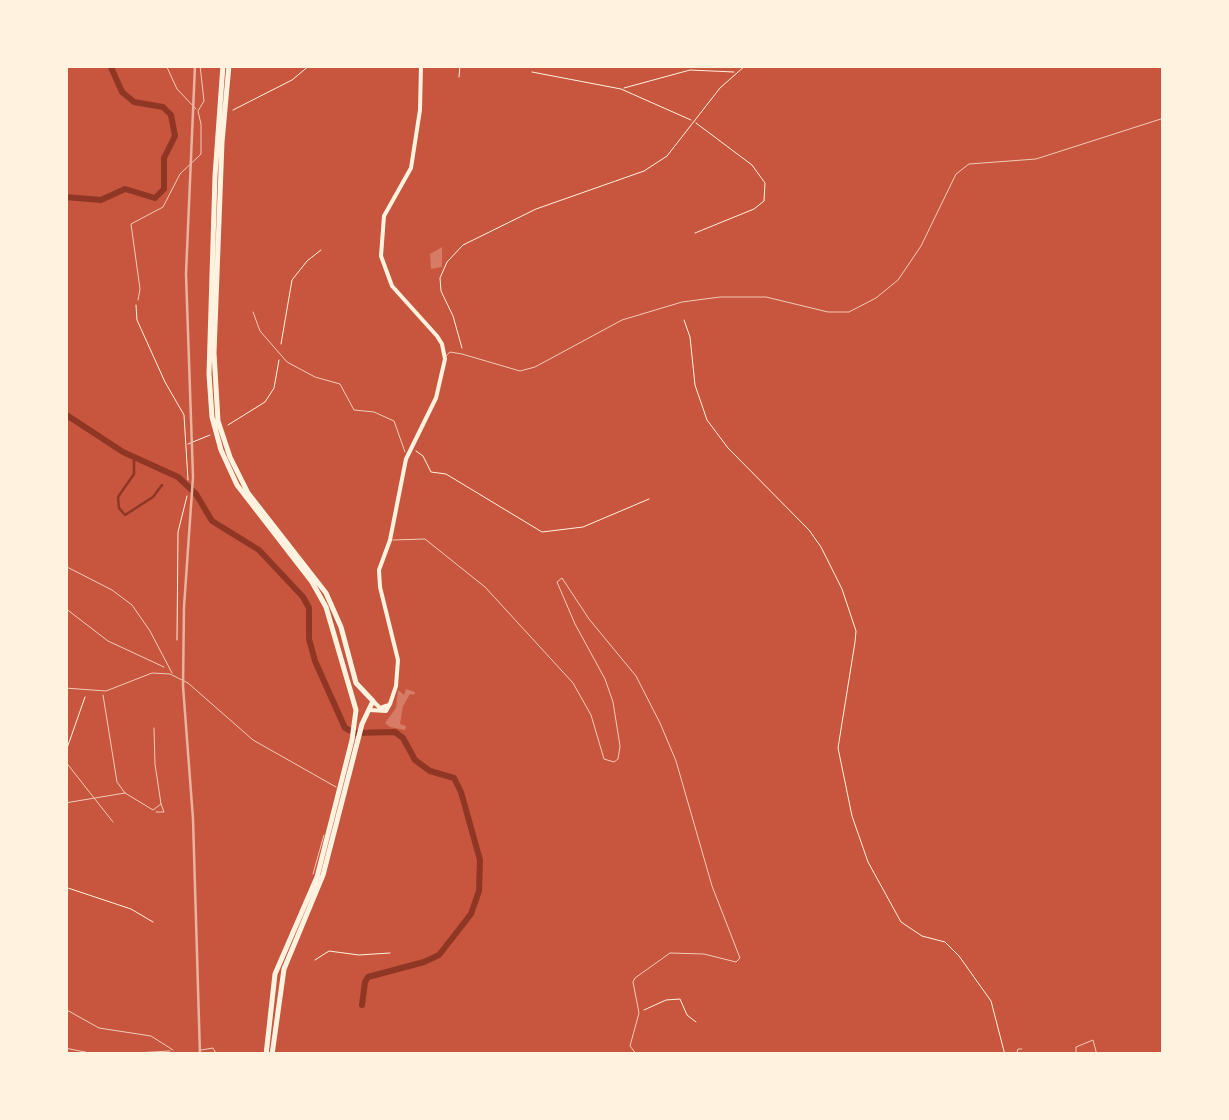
<!DOCTYPE html>
<html>
<head>
<meta charset="utf-8">
<style>
	body { margin:0 }
	#map { position:relative; width:1229px; height:1120px; overflow:hidden; background:#c8553d; font-family:Jost,sans-serif }
	canvas { display:block }
	.frame { position:absolute; inset:0; border:68px solid #fff3e0; pointer-events:none }
</style>
</head>
<body>
<div id="map">
<canvas width="1229" height="1120"></canvas>
<div class="frame"></div>
</div>
<script>
const c = document.querySelector('canvas').getContext('2d');
c.lineJoin = 'round';
function shape(rows) {
  const path = new Path2D();
  for (const r of rows) {
    path.moveTo(r[0], r[1]);
    for (let i = 2; i < r.length; i += 2) path.lineTo(r[i], r[i + 1]);
  }
  return path;
}
function strokePath(path, color, width, dash) {
  c.strokeStyle = color;
  c.lineWidth = width;
  c.lineCap = dash ? 'butt' : 'round';
  c.setLineDash(dash || []);
  c.stroke(path);
}
function fillPath(path, color) {
  c.fillStyle = color;
  c.fill(path, 'evenodd');
}
strokePath(shape([
	[134,458,134,474,118,497,119,508,125,515,153,497,162,485]
]), '#8f3625', 2.5);
strokePath(shape([
	[65,197,101,200,125,189,155,198,164,189,164,158,175,136,171,115,163,107,134,102,122,92,110,65],
	[65,414,123,452,178,477,196,494,212,521,259,550,303,597,309,608,309,639,315,661,345,728,355,733,395,732,403,738,415,760,430,771,454,778,461,792,480,860,479,891,471,914,439,955,424,962,368,977,365,982,362,1005]
]), '#8f3625', 6);
fillPath(shape([
	[442,247,442,267,431,269,430,254],
	[406,689,415,692,414,695,410,694,403,706,400,724,406,726,405,730,390,727,385,723,396,708,398,690,404,695]
]), '#d67c66');
strokePath(shape([
	[532,72,621,89,691,120],
	[459,77,460,65],
	[624,88,690,70,734,72],
	[233,110,292,80,310,65],
	[695,233,754,209,764,201,765,183,752,165,696,123],
	[136,305,137,320,165,382,184,415,188,480],
	[684,320,690,337,695,385,707,420,728,448,809,530,821,547,842,589,856,631,855,642,838,748,852,816,868,862,901,922,922,936,945,942,959,956,991,1001,1005,1055],
	[281,344,292,280,307,261,321,250],
	[462,348,453,316,441,291,440,278,447,262,463,245,536,209,644,171,667,156,720,88,746,65],
	[228,425,265,402,274,388,279,360],
	[188,444,210,435],
	[416,451,423,456,431,472,446,474,542,532,583,527,649,499],
	[177,640,178,532,187,496],
	[65,754,85,697],
	[65,887,131,909,153,922],
	[315,960,329,951,359,955,390,953],
	[644,1010,666,1000,680,999,687,1015,696,1022]
]), '#fff3e0', 1);
strokePath(shape([
	[65,761,113,822],
	[156,812,164,812,161,804],
	[313,874,324,835],
	[65,1009,99,1028,151,1036,173,1050],
	[65,1048,100,1055,170,1051],
	[201,1050,213,1048,217,1055]
]), '#f1ccb7', 1);
strokePath(shape([
	[166,65,177,89,196,109],
	[138,300,140,289,131,224,163,207,180,174,201,154,201,124,198,111,204,101,200,65],
	[253,312,260,331,287,362,315,377,340,384,354,410,374,412,394,421,405,452],
	[446,356,450,352,462,354,520,371,535,367,622,320,682,302,720,297,766,297,828,312,849,312,876,298,898,280,921,246,956,174,969,164,1036,159,1164,118],
	[393,540,425,539,485,587,573,683,591,715,604,759,614,762,618,759,620,746,613,702,605,679,575,624,557,582,562,578,589,619,636,676,660,723,676,761,712,886,740,958,736,962,704,954,670,953,635,978,633,982,639,1013,630,1046,637,1055],
	[65,566,112,590,132,605,150,631,172,673],
	[65,608,108,641,164,667],
	[65,688,106,691,152,673,170,674,188,683,253,740,336,787],
	[103,695,117,782,125,793,153,810,161,804,155,764,154,728],
	[65,803,125,793],
	[1016,1055,1018,1049,1022,1049],
	[1076,1055,1076,1047,1093,1040,1097,1055]
]), '#f1ccb7', 1);
strokePath(shape([
	[373,701,380,708,389,705],
	[390,704,396,686,398,660,380,587,379,570,390,540,406,459,436,398,445,359,442,344,437,336,392,286,381,256,384,216,411,168,420,110,421,65],
	[370,710,386,711,390,704]
]), '#fff3e0', 4);
strokePath(shape([
	[223,65,215,176,209,374,212,417,221,450,237,485,312,582,326,607,356,710,352,740,317,877,275,974,266,1055],
	[229,65,222,142,214,353,218,421,230,457,248,493,326,593,341,627,356,683,373,701,362,724,323,875,284,969,272,1055]
]), '#fff3e0', 5);
strokePath(shape([
	[195,65,186,274,193,477,184,607,183,686,193,819,200,1055]
]), '#e9b49f', 2.5);
</script>
</body>
</html>
